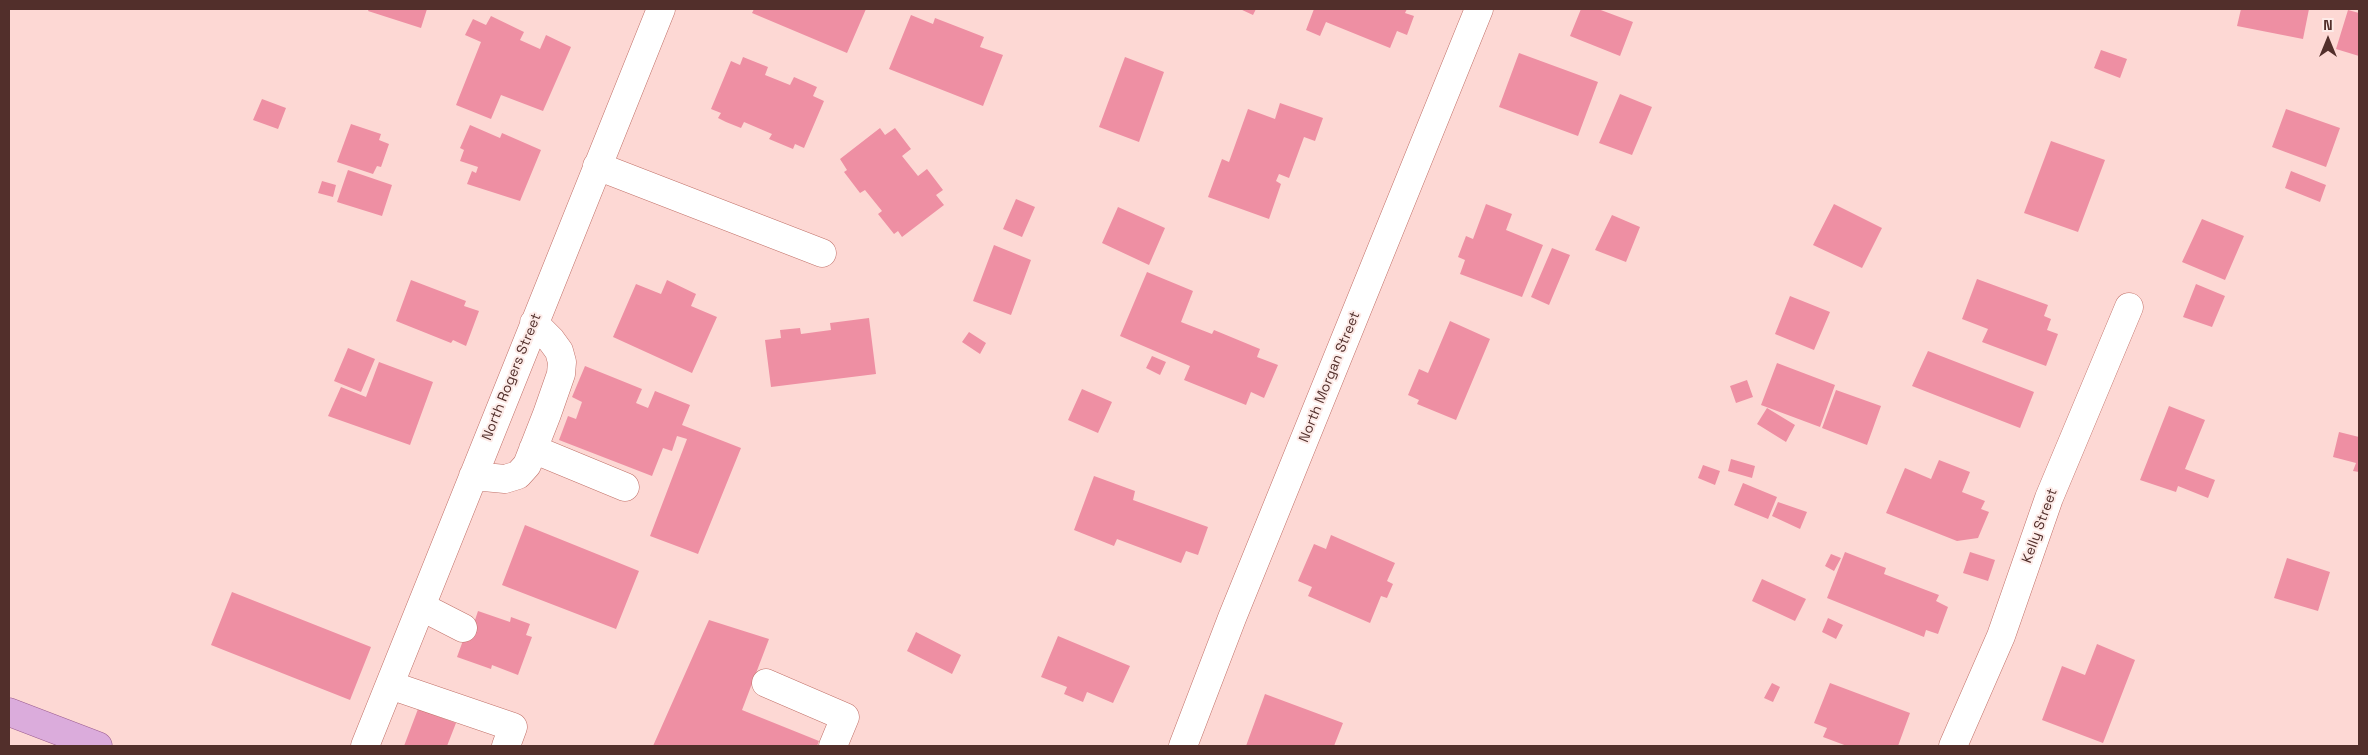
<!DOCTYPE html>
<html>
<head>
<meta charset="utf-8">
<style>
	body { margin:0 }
	#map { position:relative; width:2368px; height:755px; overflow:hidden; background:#fdd8d4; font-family:"Space Grotesk",sans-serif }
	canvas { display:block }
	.frame { position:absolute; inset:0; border:10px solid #522f2b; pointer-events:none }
	.north { position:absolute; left:2303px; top:15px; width:50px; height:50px; -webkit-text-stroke:4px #fdebe8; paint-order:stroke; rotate:0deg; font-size:14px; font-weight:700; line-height:20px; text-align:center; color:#522f2b }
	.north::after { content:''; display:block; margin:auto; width:18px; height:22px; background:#522f2b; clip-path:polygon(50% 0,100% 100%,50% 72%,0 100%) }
</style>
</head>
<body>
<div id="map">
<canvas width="2368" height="755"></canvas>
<div class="frame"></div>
<div class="north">N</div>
</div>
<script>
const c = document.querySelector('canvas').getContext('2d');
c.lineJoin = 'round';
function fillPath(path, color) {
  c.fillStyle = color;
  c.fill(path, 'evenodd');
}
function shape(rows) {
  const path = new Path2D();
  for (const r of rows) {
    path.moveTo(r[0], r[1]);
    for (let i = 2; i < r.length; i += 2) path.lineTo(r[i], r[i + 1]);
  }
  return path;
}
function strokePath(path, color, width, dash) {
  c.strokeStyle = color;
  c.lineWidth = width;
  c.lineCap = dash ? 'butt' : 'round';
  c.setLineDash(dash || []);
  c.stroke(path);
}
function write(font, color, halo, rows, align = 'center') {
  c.font = font + ' "Space Grotesk",sans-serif';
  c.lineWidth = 4;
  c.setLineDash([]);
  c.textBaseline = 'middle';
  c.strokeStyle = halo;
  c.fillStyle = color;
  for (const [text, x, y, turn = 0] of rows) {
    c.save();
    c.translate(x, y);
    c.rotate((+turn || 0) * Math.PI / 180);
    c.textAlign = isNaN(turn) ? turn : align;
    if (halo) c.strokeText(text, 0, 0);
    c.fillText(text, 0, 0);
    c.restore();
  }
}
fillPath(shape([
	[369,9,427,9,421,28,368,11],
	[754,9,866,9,847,53,752,13],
	[1240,9,1256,9,1253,15],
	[1314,9,1407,9,1405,13,1414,16,1407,35,1397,31,1390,48,1326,22,1320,36,1306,30],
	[1581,9,1598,9,1633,22,1620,56,1570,36],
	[2241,9,2309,9,2303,39,2237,26],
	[2348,10,2359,13,2359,56,2336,49],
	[911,15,933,24,935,18,984,37,980,47,1003,55,983,106,889,69],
	[491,16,524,32,520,40,540,49,546,35,571,47,543,111,501,95,491,119,456,105,481,42,465,35,473,19,486,25],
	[2101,50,2127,59,2120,78,2094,68],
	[1519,53,1598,82,1578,136,1499,107],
	[743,57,768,67,765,75,790,85,794,77,817,87,813,96,824,101,804,148,795,144,793,149,769,139,772,134,744,122,741,128,726,122,718,118,721,113,711,109,731,61,740,65],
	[1125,57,1164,72,1139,142,1099,127],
	[1620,94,1652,107,1632,155,1599,143],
	[262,99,286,108,278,129,253,120],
	[1280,103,1323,118,1315,141,1304,137,1289,178,1279,174,1276,181,1281,184,1269,219,1208,197,1222,159,1229,162,1248,109,1275,119],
	[2286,109,2340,128,2326,167,2272,147],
	[351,124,381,134,379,140,389,144,381,167,377,166,373,174,337,162],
	[470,125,500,138,502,133,541,150,520,201,467,184,472,171,476,173,478,167,460,161,464,150,460,148],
	[880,128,885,135,895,128,911,149,902,156,918,176,927,169,943,190,936,195,944,205,902,237,898,231,894,234,878,214,882,211,865,190,860,193,844,172,847,170,840,159],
	[2051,141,2105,160,2078,232,2024,213],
	[348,170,392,185,382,216,337,202],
	[2291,171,2326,185,2320,202,2285,188],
	[322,181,336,185,333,197,318,193],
	[1016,199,1035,207,1022,237,1003,229],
	[1486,204,1512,214,1506,230,1543,245,1522,297,1460,274,1465,260,1458,257,1466,236,1473,239],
	[1834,204,1882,228,1862,268,1813,245],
	[1118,207,1165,228,1149,265,1102,243],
	[1612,215,1640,227,1626,262,1595,250],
	[2202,219,2244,236,2225,280,2182,262],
	[994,245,1031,260,1011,315,973,301],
	[1552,248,1570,255,1549,305,1531,297],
	[1147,272,1193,291,1181,322,1212,334,1214,330,1260,349,1257,357,1278,365,1264,398,1251,392,1246,405,1184,380,1190,366,1120,336],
	[1977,279,2048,305,2044,316,2051,319,2047,330,2058,334,2046,366,1982,342,1988,329,1962,319],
	[411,280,466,301,464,306,479,311,466,346,453,340,451,343,396,321],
	[667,280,696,294,691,306,717,317,692,373,613,337,636,284,661,294],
	[2196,284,2225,296,2212,327,2183,317],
	[1790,296,1830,312,1814,350,1775,334],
	[869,318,876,374,771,387,765,340,781,338,780,330,800,328,801,334,831,330,830,323],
	[1450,321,1490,339,1456,420,1417,404,1419,400,1408,395,1419,369,1428,373],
	[969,332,986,343,980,354,962,342],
	[348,348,375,359,361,392,334,381],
	[1928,351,2034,392,2020,428,1912,386],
	[1152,356,1166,362,1160,375,1146,368],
	[379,362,433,382,410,445,328,416,341,387,366,397],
	[1777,363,1835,385,1820,427,1761,405],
	[585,366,642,389,636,403,648,408,655,391,690,405,682,425,741,448,698,554,650,536,687,439,677,436,672,451,663,448,652,476,559,440,568,416,576,419,582,402,572,397],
	[1747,380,1753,397,1736,403,1730,386],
	[1082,389,1112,402,1098,433,1068,420],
	[1836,390,1881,406,1867,445,1822,428],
	[2169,406,2205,420,2185,469,2215,480,2208,498,2178,486,2176,492,2140,480],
	[1767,408,1795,425,1786,442,1757,424],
	[2339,432,2359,437,2359,472,2353,471,2356,463,2333,457],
	[1731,459,1755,466,1752,478,1728,471],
	[1939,460,1970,472,1962,492,1985,501,1981,509,1989,512,1978,538,1957,541,1886,513,1905,468,1931,479],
	[1703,465,1720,471,1715,485,1698,478],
	[1094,476,1135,491,1133,500,1208,527,1198,555,1186,551,1181,563,1117,539,1114,546,1074,530],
	[1743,483,1777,497,1768,519,1734,505],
	[1778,502,1807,512,1800,529,1772,516],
	[525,525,639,571,616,629,502,585],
	[1331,535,1395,563,1387,581,1393,584,1387,598,1381,596,1370,623,1308,596,1312,587,1298,581,1314,544,1326,549],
	[1845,552,1886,568,1884,574,1939,595,1936,601,1948,607,1938,634,1926,630,1924,637,1827,598],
	[1970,552,1995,560,1988,581,1963,573],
	[1831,554,1841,558,1834,571,1825,566],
	[2287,558,2330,572,2318,611,2274,598],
	[1762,579,1806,599,1795,621,1752,601],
	[232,592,371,647,350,700,211,645],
	[478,611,510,622,511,617,530,624,526,635,532,637,518,675,492,665,491,669,457,657,465,635,473,626],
	[1828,618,1843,625,1836,639,1822,632],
	[709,620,769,639,742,710,819,741,817,746,653,746],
	[916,632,961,655,952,674,907,651],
	[1058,636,1130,666,1113,703,1087,692,1083,702,1064,694,1067,687,1041,677],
	[2097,644,2135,660,2103,743,2042,720,2062,666,2085,675],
	[1772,683,1780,687,1773,702,1764,698],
	[1830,683,1910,713,1898,746,1847,746,1823,737,1827,728,1814,723],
	[1265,694,1343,723,1334,746,1246,746],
	[418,709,456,723,447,746,404,746]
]), '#ee8fa3');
const minor = shape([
	[597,166,822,253],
	[533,449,625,487],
	[473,476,505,479,518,475,527,465,547,414,561,374,562,362,559,351,551,340,534,323],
	[422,607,463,628],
	[766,683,845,717,833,746],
	[390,685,513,727,506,746],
	[365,746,661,9],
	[1183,746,1232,618,1479,9],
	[1953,746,2001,636,2049,498,2129,307]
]);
const major = shape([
	[9,712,98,746]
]);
strokePath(minor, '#c07068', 29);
strokePath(major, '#9b5c8e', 29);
strokePath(minor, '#fff', 28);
strokePath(major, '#dbacdc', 28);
write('14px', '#522f2b', '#fdebe8', [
	["North Rogers Street",512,377,-68],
	["North Morgan Street",1330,377,-68],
	["Kelly Street",2040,526,-70]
]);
</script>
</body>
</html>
